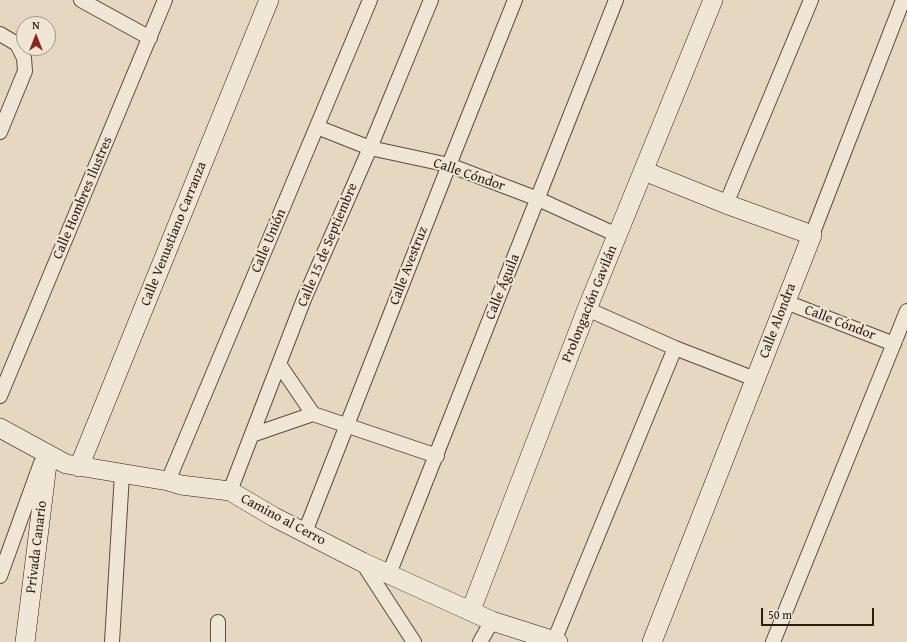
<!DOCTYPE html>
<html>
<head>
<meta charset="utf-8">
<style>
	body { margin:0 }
	#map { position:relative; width:907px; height:642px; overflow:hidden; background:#e6d8c0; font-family:"Gentium Book Plus",serif }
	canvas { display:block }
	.north { position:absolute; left:16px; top:16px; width:40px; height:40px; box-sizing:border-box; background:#efe6d6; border:1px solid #a29488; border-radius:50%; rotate:0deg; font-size:11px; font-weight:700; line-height:16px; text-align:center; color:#2e1a12 }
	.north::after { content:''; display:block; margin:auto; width:14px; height:18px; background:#8f2418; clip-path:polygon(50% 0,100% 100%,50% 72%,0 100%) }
	.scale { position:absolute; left:761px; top:608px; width:113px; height:18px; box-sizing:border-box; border:2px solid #2e1a12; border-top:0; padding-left:5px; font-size:12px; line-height:14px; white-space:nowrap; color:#2e1a12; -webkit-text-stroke:3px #efe6d6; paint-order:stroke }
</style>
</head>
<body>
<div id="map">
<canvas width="907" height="642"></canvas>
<div class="north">N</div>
<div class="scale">50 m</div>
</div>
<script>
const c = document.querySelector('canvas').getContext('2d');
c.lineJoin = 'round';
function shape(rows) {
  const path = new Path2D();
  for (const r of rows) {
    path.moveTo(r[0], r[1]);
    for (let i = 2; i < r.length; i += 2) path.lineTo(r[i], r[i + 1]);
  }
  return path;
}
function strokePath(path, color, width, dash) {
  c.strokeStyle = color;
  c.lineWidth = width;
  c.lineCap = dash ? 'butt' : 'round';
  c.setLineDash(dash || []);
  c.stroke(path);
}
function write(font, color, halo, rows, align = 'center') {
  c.font = font + ' "Gentium Book Plus",serif';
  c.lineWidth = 4;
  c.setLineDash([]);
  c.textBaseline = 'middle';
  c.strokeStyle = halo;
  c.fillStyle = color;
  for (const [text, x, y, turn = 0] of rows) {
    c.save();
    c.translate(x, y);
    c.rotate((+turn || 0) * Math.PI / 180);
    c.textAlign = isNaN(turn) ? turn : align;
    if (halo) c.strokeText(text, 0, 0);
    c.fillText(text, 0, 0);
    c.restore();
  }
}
const street = shape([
	[81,0,150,38],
	[0,34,17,44,24,58,25,71,0,132],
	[317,127,370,148,449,165,538,199,617,235],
	[726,204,811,0],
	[812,235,903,0],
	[786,302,894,344],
	[587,309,675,348,755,379],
	[279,364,313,414],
	[0,396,165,0],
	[252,435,313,414,437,456],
	[168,481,370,0],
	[230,491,304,299,370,148,431,0],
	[305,532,449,165,515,0],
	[362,562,414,642],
	[389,574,616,0],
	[0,576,41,463,44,463],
	[554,641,675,348],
	[112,642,122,474],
	[218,642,218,622],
	[480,642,492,621],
	[773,642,907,311]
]);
const secondary = shape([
	[644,171,726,204,812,235,652,642],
	[0,428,66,464,168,481,181,485,230,491,274,517,362,562,492,621,558,642],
	[79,467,269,0],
	[471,610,587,309,713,0],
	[25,642,47,464,44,452]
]);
strokePath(street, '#5c4a3e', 16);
strokePath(secondary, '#2e1a12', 20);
strokePath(street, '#efe6d6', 14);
strokePath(secondary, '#efe6d6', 19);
write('14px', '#2e1a12', '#efe6d6', [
	["Calle Cóndor",469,175,19],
	["Calle Hombres Ilustres",83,198,-67],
	["Calle Venustiano Carranza",174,234,-68],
	["Calle Unión",269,241,-67],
	["Calle 15 de Septiembre",328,245,-67],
	["Calle Avestruz",409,266,-69],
	["Calle Águila",503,287,-68],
	["Prolongación Gavilán",590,304,-68],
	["Calle Alondra",778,321,-69],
	["Calle Cóndor",840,323,21],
	["Camino al Cerro",283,520,28],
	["Privada Canario",37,547,-83]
]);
</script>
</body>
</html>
